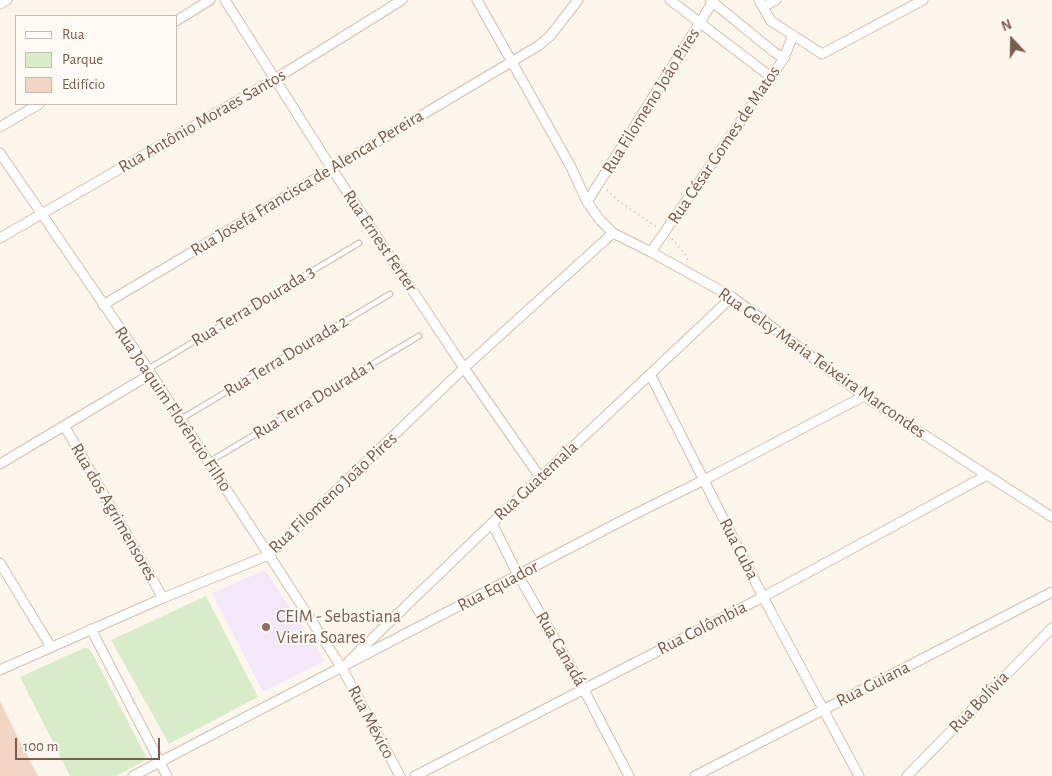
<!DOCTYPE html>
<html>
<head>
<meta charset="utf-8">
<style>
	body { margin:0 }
	#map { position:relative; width:1052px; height:776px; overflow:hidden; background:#fdf6ec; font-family:"Alegreya Sans",sans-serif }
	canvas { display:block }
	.legend { position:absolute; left:15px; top:15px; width:162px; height:90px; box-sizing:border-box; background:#fffaf3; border:1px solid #cabbb1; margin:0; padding:6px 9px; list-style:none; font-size:15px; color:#7a5c4d }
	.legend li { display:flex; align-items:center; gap:10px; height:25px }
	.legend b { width:25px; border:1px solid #cabbb1 }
	.north { position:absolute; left:987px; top:15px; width:50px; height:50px; -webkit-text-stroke:4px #fffaf3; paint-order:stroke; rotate:339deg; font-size:14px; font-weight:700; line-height:20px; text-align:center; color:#7a5c4d }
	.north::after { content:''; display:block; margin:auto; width:18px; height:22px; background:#7a5c4d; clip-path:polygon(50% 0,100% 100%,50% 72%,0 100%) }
	.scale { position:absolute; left:15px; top:738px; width:145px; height:22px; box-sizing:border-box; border:2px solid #7a5c4d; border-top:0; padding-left:6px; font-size:15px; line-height:18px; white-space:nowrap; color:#7a5c4d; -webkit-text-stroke:4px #fffaf3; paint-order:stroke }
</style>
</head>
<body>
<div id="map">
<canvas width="1052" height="776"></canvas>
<ul class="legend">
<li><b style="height:6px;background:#fff"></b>Rua</li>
<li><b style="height:14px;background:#d8ecc9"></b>Parque</li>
<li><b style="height:14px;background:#f3d5c3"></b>Edifício</li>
</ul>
<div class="north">N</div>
<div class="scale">100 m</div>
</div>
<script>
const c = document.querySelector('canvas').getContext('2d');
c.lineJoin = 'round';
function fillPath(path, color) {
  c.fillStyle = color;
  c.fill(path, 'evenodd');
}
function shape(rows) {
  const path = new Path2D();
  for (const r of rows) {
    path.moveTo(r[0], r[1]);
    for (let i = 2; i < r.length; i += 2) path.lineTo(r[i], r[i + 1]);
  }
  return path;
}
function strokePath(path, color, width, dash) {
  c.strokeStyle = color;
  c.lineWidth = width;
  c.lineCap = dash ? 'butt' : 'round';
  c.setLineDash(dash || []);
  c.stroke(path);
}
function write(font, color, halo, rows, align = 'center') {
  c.font = font + ' "Alegreya Sans",sans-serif';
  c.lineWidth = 4;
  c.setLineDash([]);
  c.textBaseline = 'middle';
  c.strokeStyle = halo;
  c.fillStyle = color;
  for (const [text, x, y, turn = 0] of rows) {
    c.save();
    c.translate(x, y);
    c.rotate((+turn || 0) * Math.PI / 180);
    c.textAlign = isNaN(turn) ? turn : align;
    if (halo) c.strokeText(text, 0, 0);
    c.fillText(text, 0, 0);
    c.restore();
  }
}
fillPath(shape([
	[265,570,325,661,263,692,212,593]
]), '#f3e8fa');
fillPath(shape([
	[206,596,258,697,169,744,111,640],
	[84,648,88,648,91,651,146,756,144,761,116,776,70,776,20,677]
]), '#d8ecc9');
fillPath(shape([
	[0,701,20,742,38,776,0,776]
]), '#f3d5c3');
const service = shape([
	[148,369,359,243],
	[181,419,390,294],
	[209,462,419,336]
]);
const minor = shape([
	[225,0,332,169,464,368,540,477],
	[477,0,570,165,587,202,600,220,613,233,651,252,732,297,864,396,1052,517],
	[670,0,771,77],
	[710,0,774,52,784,58],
	[759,0,771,21,822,54,923,0],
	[0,4,7,0],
	[763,7,776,0],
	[176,21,210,0],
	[0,127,39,104],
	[0,153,148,369,269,555,342,668,400,776],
	[587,202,714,0],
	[0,238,275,79,402,0],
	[651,252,784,58,793,35],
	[103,305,538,46,550,36,578,0],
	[650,374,763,597,859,776],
	[65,427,163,598],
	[0,464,151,374],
	[492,523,518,575,583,688,629,776],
	[0,563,51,647],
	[91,629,167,776],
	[349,661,492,523,732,297],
	[0,670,163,598,269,555,464,368,613,233],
	[133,776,629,517,704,480,864,396],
	[415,776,763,597,987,475],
	[695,776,1052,592],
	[907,776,1052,628]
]);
strokePath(service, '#d1beb0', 7);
strokePath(minor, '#d1beb0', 11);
strokePath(shape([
	[607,190,617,200,657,227],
	[672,239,685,254,688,261]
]), '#d9b8a5', 2, [1, 4]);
strokePath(service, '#fff', 4.5);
strokePath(minor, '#fff', 9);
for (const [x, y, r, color] of [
	[266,627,5,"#8d6e63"]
]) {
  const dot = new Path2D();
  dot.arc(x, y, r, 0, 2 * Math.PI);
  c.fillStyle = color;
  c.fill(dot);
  strokePath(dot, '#fffaf3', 2);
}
write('18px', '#7a5c4d', '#fffaf3', [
	["Rua Filomeno João Pires",651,101,-58],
	["Rua Antônio Moraes Santos",202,121,-30],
	["Rua César Gomes de Matos",724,145,-56],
	["Rua Josefa Francisca de Alencar Pereira",307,183,-31],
	["Rua Ernest Ferter",380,241,56],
	["Rua Terra Dourada 3",253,306,-31],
	["Rua Terra Dourada 2",286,356,-31],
	["Rua Gelcy Maria Teixeira Marcondes",822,363,35],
	["Rua Terra Dourada 1",314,399,-31],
	["Rua Joaquim Florêncio Filho",173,409,56],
	["Rua Guatemala",536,481,-43],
	["Rua Filomeno João Pires",333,493,-43],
	["Rua dos Agrimensores",114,512,60],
	["Rua Cuba",739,549,63],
	["Rua Equador",498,586,-28],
	["Rua Colômbia",702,628,-27],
	["Rua Canadá",561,649,60],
	["Rua Guiana",873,684,-27],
	["Rua Bolívia",979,702,-46],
	["Rua México",371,722,62]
]);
write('18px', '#785e54', '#fffaf3', [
	["CEIM - Sebastiana",276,617],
	["Vieira Soares",276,638]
], 'left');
</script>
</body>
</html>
